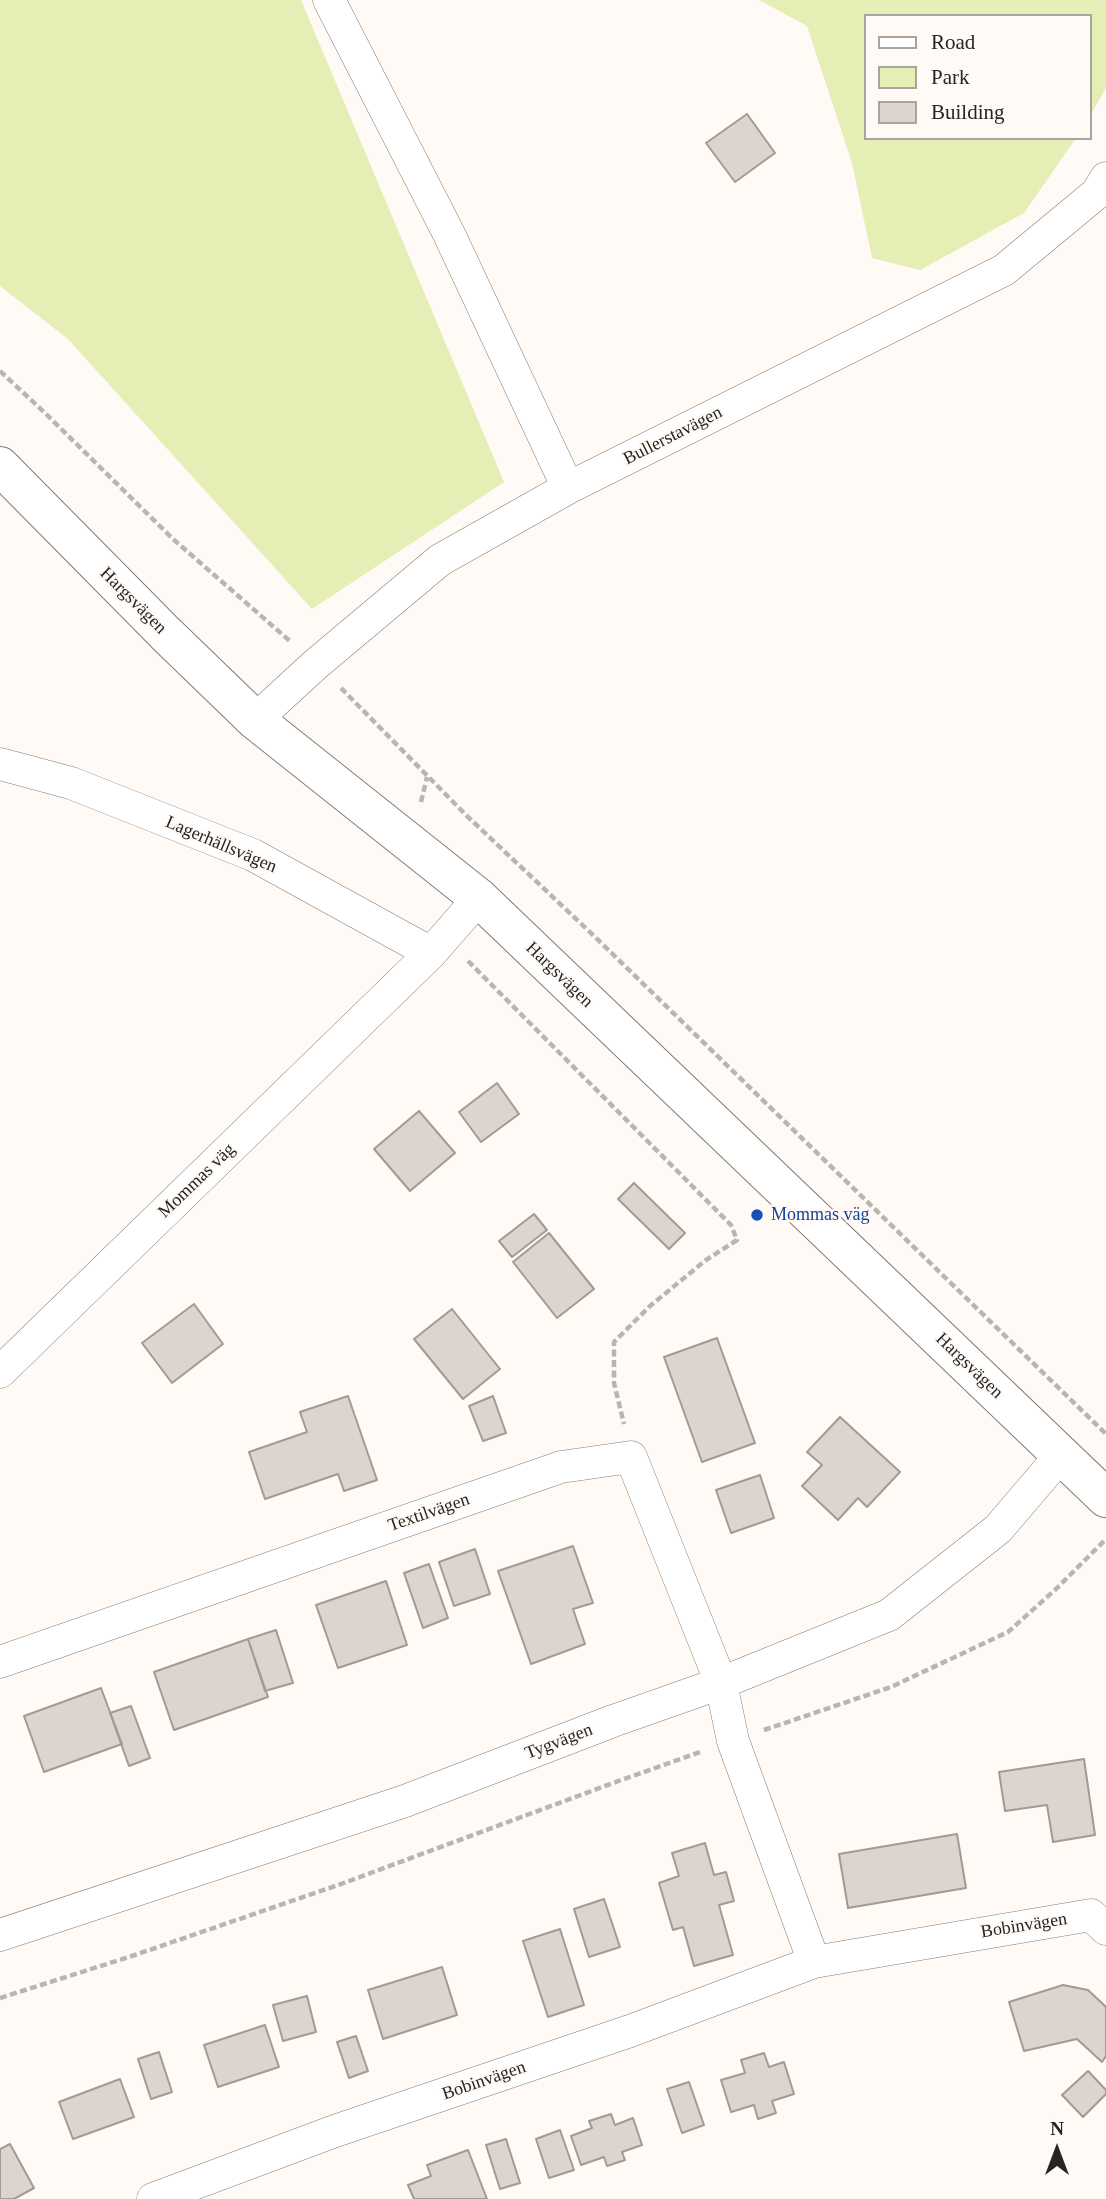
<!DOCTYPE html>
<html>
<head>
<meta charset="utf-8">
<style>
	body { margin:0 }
	#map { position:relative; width:1106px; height:2199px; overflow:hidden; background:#fffaf5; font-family:"Times New Roman",serif }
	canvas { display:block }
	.legend { position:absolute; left:864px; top:14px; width:228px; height:126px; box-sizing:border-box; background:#fffaf5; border:2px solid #a9a4a0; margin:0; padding:9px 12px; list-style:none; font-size:21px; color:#272421 }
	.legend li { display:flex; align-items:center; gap:14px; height:35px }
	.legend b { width:35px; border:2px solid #a9a4a0 }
	.north { position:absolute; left:1022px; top:2115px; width:70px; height:70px; -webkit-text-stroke:5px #fffaf5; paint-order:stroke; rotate:0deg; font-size:19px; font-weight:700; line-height:28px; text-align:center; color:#272421 }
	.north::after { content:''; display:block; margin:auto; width:24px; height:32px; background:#272421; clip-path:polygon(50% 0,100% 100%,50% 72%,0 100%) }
</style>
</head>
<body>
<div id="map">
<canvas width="1106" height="2199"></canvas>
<ul class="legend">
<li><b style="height:9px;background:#fff"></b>Road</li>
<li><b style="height:19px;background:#e4eeb5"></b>Park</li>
<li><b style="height:19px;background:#dcd4cd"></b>Building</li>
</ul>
<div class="north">N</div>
</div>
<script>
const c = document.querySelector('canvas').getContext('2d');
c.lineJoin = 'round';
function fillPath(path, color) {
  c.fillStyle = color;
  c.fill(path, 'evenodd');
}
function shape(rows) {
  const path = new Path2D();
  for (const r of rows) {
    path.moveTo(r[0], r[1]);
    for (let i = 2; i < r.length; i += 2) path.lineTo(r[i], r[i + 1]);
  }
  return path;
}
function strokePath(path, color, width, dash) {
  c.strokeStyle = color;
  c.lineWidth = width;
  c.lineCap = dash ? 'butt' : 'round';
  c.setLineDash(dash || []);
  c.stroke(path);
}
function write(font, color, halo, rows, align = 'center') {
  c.font = font + ' "Times New Roman",serif';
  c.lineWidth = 5;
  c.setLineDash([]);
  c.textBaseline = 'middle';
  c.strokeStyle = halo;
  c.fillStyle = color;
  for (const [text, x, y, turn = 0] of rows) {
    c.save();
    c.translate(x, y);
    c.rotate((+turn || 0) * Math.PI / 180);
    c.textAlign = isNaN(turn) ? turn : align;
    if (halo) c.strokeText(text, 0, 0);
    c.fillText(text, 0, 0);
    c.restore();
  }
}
fillPath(shape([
	[0,0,301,0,504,482,312,609,68,339,0,286],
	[759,0,1106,0,1106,88,1090,116,1090,16,866,16,866,138,1076,138,1024,213,920,270,872,258,852,163,807,26]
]), '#e4eeb5');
const building = shape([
	[747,114,775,153,735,182,706,143,747,114],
	[497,1083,519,1114,481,1142,459,1112,497,1083],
	[419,1111,455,1153,410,1191,374,1149,419,1111],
	[634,1183,685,1233,669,1249,618,1199,634,1183],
	[534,1214,547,1230,512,1257,499,1241,534,1214],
	[549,1233,594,1289,557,1318,513,1262,549,1233],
	[194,1304,223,1344,172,1383,142,1343,194,1304],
	[452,1309,500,1369,463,1399,414,1339,452,1309],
	[717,1338,755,1443,702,1462,664,1357,717,1338],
	[348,1396,377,1480,344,1491,338,1474,265,1499,249,1452,307,1432,300,1412,348,1396],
	[493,1396,506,1433,483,1441,469,1406,493,1396],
	[840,1417,900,1472,867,1507,858,1498,838,1520,802,1486,822,1465,807,1452,840,1417],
	[760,1475,774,1518,731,1533,716,1490,760,1475],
	[573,1546,593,1603,573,1609,585,1644,531,1664,498,1571,573,1546],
	[475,1549,490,1594,454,1606,439,1562,475,1549],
	[429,1564,448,1618,423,1628,404,1573,429,1564],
	[386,1581,407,1645,338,1668,316,1605,386,1581],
	[276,1630,293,1683,265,1691,248,1639,276,1630],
	[248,1639,268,1697,174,1730,154,1672,248,1639],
	[101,1688,122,1744,44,1772,24,1716,101,1688],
	[131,1706,150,1758,129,1766,110,1713,131,1706],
	[1084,1759,1095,1835,1053,1842,1047,1805,1005,1811,999,1772,1084,1759],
	[957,1834,966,1888,848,1908,839,1854,957,1834],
	[705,1843,714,1875,726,1872,734,1901,719,1905,733,1955,694,1966,683,1927,673,1930,659,1883,679,1876,672,1853,705,1843],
	[604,1899,620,1947,589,1957,574,1909,604,1899],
	[560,1929,584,2005,548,2017,523,1941,560,1929],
	[442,1967,457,2015,383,2039,368,1990,442,1967],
	[1063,1985,1088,1990,1106,2007,1106,2056,1102,2062,1077,2039,1024,2051,1009,2002,1063,1985],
	[307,1996,316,2032,283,2041,273,2005,307,1996],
	[265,2025,279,2067,218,2087,204,2045,265,2025],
	[356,2036,368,2071,349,2078,337,2042,356,2036],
	[159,2052,172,2092,151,2099,138,2059,159,2052],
	[764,2053,769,2067,784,2062,794,2094,772,2101,776,2113,758,2119,754,2105,731,2112,721,2080,745,2073,741,2060,764,2053],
	[1088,2071,1106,2090,1106,2094,1083,2117,1062,2095,1088,2071],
	[120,2079,134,2117,73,2139,59,2102,120,2079],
	[689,2082,704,2125,682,2133,667,2089,689,2082],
	[611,2114,615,2125,633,2118,642,2145,622,2152,625,2160,607,2166,604,2157,581,2165,571,2136,592,2128,589,2121,611,2114],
	[560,2130,574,2170,549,2178,536,2139,560,2130],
	[506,2139,520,2183,500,2189,486,2145,506,2139],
	[10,2144,34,2188,14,2199,0,2199,0,2149,10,2144],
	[468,2150,487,2199,414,2199,408,2185,431,2176,427,2165,468,2150]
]);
fillPath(building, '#dcd4cd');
strokePath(building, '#a29a93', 2);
const minor = shape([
	[329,0,449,234,568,488],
	[255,720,316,664,440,560,568,488,1004,270,1097,193,1106,178],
	[0,764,71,783,253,855,431,953],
	[0,1372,431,953,479,898],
	[0,1662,561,1467,631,1457,721,1683,733,1741,814,1962],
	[0,1935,405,1801,613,1721,721,1683,889,1615,998,1529,1062,1454],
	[153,2199,335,2131,630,2031,814,1962,1091,1915,1106,1929]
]);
const tertiary = shape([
	[0,466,166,634,255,720,479,898,1106,1498]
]);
strokePath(minor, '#847d76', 33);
strokePath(tertiary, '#847d76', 40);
strokePath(shape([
	[0,371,45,413,173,539,291,642],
	[341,688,467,816,593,935,1106,1434],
	[421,802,427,777],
	[468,961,731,1225,737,1240,706,1260,650,1306,614,1342,614,1383,624,1424],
	[764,1730,891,1687,1008,1632,1056,1589,1106,1539],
	[0,1998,132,1956,341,1884,613,1783,703,1751]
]), '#b9b5b1', 4.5, [7, 3.5]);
strokePath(minor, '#fff', 32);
strokePath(tertiary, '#fff', 38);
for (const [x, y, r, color] of [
	[757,1215,7,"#1a4fb4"]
]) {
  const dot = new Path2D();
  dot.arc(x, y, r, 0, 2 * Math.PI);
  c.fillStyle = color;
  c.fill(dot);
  strokePath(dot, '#fffaf5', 2.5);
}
write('18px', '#272421', '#fffaf5', [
	["Bullerstavägen",673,436,-27],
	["Hargsvägen",133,601,45],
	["Lagerhällsvägen",221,845,23],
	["Hargsvägen",559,975,44],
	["Mommas väg",197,1181,-44],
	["Hargsvägen",969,1366,44],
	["Textilvägen",429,1513,-19],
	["Tygvägen",559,1742,-21],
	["Bobinvägen",1024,1926,-9],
	["Bobinvägen",484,2081,-19]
]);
write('18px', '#164399', '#fffaf5', [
	["Mommas väg",771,1215]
], 'left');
</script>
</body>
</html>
